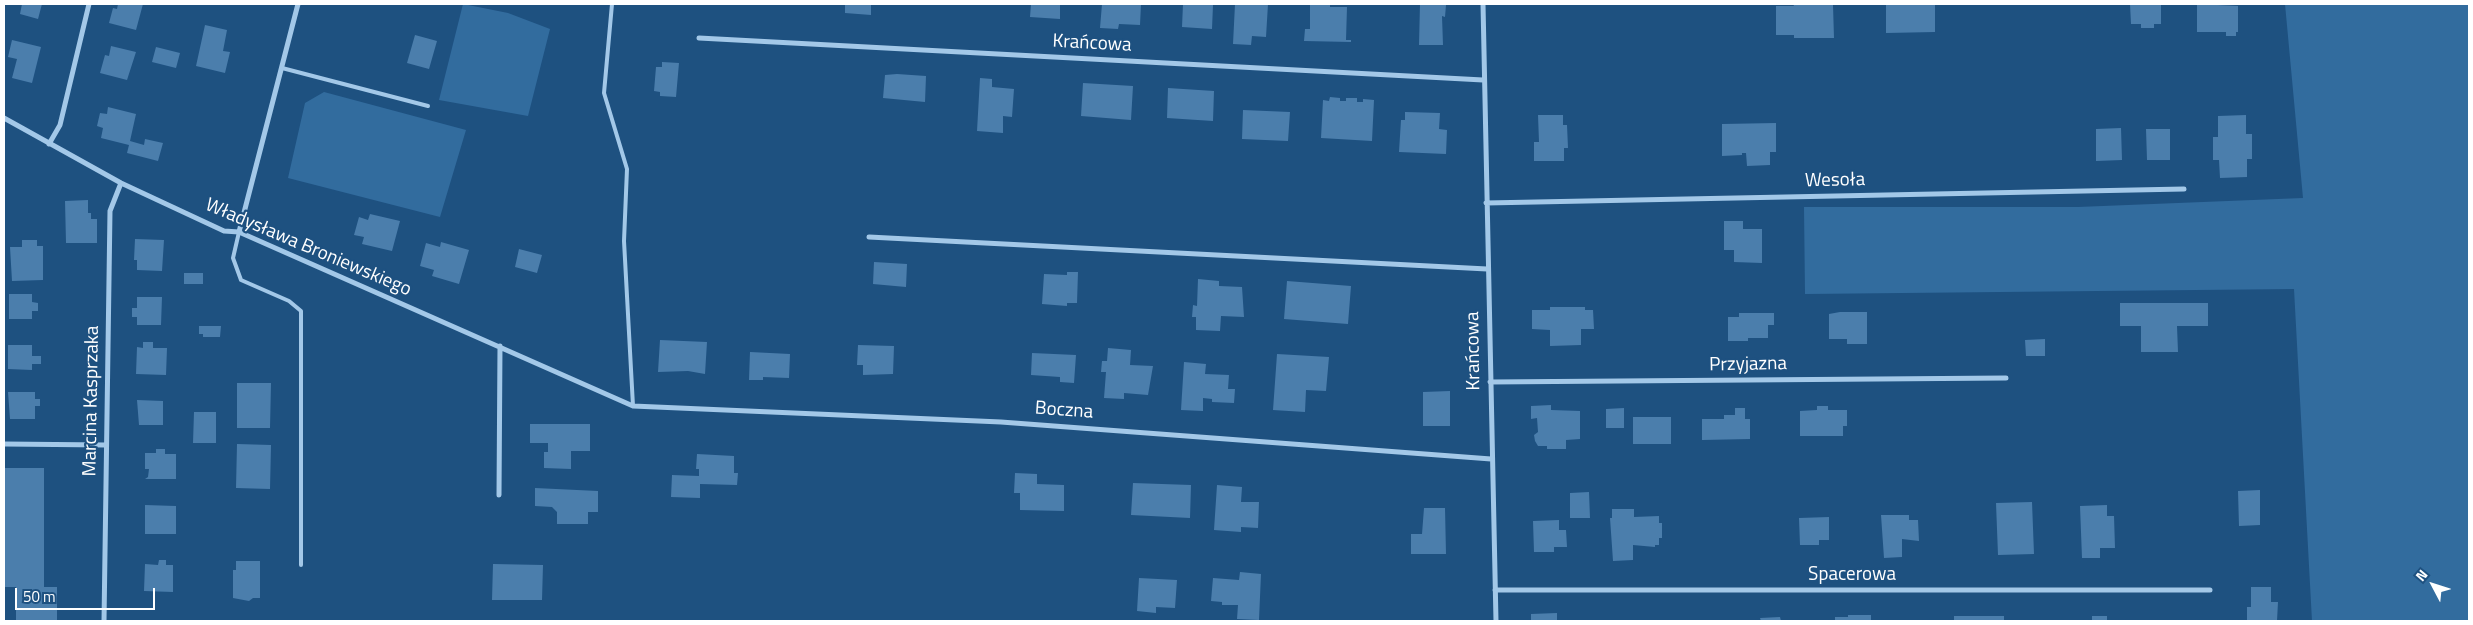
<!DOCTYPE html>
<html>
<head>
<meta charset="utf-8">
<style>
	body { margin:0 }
	#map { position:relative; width:2473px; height:625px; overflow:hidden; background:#1e5180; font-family:"Titillium Web",sans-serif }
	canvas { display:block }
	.frame { position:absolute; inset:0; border:5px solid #fff; pointer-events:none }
	.north { position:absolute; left:2408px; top:560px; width:50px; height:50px; -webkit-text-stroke:4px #1e5180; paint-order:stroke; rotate:310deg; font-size:14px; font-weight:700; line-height:20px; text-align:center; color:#fff }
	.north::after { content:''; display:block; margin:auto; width:18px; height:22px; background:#fff; clip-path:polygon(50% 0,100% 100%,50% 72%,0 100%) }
	.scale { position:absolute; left:15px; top:588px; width:140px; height:22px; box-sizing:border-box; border:2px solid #fff; border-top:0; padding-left:6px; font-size:15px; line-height:18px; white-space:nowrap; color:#fff; -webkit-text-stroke:4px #1e5180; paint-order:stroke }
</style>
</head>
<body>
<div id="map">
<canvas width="2473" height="625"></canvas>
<div class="frame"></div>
<div class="north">N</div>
<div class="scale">50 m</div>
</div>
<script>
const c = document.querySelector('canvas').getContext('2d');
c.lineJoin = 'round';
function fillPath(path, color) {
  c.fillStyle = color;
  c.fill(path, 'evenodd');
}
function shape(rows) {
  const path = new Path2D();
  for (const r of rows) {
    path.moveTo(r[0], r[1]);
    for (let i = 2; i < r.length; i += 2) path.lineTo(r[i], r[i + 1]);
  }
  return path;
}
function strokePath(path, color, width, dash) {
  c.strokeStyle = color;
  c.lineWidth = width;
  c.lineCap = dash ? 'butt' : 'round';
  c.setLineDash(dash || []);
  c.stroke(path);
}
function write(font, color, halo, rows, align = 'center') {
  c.font = font + ' "Titillium Web",sans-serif';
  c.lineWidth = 4.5;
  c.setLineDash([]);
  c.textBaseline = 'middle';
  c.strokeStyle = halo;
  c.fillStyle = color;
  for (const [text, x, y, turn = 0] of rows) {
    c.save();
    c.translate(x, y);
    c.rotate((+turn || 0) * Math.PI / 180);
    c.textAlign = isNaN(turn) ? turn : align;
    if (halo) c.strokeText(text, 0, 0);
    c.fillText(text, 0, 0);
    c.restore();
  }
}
fillPath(shape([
	[463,4,508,13,550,29,528,116,439,100],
	[2285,4,2469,4,2469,621,2312,621,2294,289,1805,294,1804,207,2078,207,2303,198],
	[324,92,466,130,440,217,288,178,305,103]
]), '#326c9e');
fillPath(shape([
	[22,4,42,4,38,19,20,14],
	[118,4,143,4,136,30,109,23,113,8,117,9],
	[845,4,871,4,871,15,845,13],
	[1031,4,1060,4,1060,19,1030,17],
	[1102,4,1141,4,1140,25,1119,24,1118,29,1100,28],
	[1183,4,1213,5,1212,29,1182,27],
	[1235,4,1268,4,1266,37,1252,36,1251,45,1233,44],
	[1310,4,1330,4,1330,7,1347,7,1346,40,1351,40,1351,42,1304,41,1305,29,1310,29],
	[1420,4,1446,5,1445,17,1442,16,1443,45,1419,45],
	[1793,4,1833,5,1834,38,1794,38,1794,35,1776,35,1776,6,1794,6],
	[1886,4,1935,4,1935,32,1886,33],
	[2130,4,2161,4,2161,24,2154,24,2154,28,2141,28,2141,24,2131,24],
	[2197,4,2238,6,2238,32,2236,32,2236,36,2226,36,2226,32,2197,32],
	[205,25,227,30,223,51,230,52,225,73,196,66],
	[415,35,437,41,429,69,407,63],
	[12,40,41,47,32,83,12,78,17,59,8,57],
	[111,46,136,52,127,80,100,73,105,55,109,56],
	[156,47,180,53,176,68,152,62],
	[662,62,679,63,676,97,660,96,660,92,654,91,656,67,662,67],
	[897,74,926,76,925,102,883,98,885,75],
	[980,78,992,79,992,87,1014,89,1012,117,1003,116,1003,133,977,131],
	[1083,83,1133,86,1131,120,1081,116],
	[1168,88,1214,91,1213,121,1167,118],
	[1330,97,1340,98,1340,101,1346,101,1346,98,1357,98,1357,102,1363,102,1363,99,1374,100,1372,141,1321,138,1323,100,1329,101],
	[108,107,136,114,130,141,144,145,145,139,163,143,158,161,127,153,129,145,101,138,103,128,97,126,100,113,107,114],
	[1243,110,1290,112,1288,141,1242,139],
	[1405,112,1440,113,1439,129,1447,130,1446,154,1399,152,1401,120,1405,120],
	[1538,115,1563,115,1563,125,1567,125,1568,148,1564,148,1564,161,1534,161,1534,142,1539,142],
	[2246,115,2246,134,2252,134,2252,159,2247,159,2247,177,2220,178,2219,160,2213,160,2213,137,2218,137,2218,116],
	[1776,123,1776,152,1770,152,1770,165,1747,166,1746,153,1742,153,1742,155,1722,156,1722,124],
	[2121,128,2122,160,2096,161,2096,129],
	[2146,129,2170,129,2170,160,2147,160],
	[88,200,88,213,91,213,91,219,97,219,97,243,66,243,65,201],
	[370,214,400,221,392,251,362,244,364,237,354,235,359,217,368,220],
	[1724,221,1743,221,1743,229,1762,229,1762,263,1734,262,1734,250,1724,250],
	[135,239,164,240,162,271,137,270,137,260,134,260],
	[22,240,37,240,37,246,43,246,43,280,12,281,10,247,22,247],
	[441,242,469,250,459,284,432,276,434,270,420,266,426,243,440,247],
	[519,249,542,255,537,273,515,267],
	[874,262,907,264,906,287,873,284],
	[1067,272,1078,272,1077,303,1067,303,1067,306,1042,304,1044,274,1067,275],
	[184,273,203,273,203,284,184,284],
	[1198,279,1219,281,1219,286,1242,287,1244,317,1221,316,1220,331,1196,330,1196,317,1192,317,1193,305,1197,306],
	[1287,281,1351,286,1348,324,1284,319],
	[9,294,32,294,32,302,38,303,38,311,32,311,32,319,9,319],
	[137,297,162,297,161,325,137,325,137,317,132,317,132,308,137,308],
	[2120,303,2208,303,2208,326,2177,326,2178,352,2141,352,2141,326,2120,326],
	[1550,307,1585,307,1585,310,1593,310,1594,329,1581,329,1581,345,1550,346,1550,330,1532,329,1532,310,1550,310],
	[1840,312,1867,312,1867,344,1847,344,1847,339,1829,339,1829,314],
	[1739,313,1774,313,1774,325,1768,325,1768,338,1748,338,1748,341,1728,341,1728,317,1739,317],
	[199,326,221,326,220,337,203,337,203,334,199,334],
	[2045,339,2045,356,2026,356,2025,340],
	[660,340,707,342,705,374,688,371,658,372],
	[143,342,153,342,153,348,167,348,166,375,136,374,137,347,143,348],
	[8,345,32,345,32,356,41,356,41,364,32,364,32,370,8,369],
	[858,345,894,346,893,374,863,375,863,365,857,365],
	[1108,348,1131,350,1130,365,1153,366,1148,395,1124,393,1124,399,1104,398,1106,372,1101,372,1102,361,1107,361],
	[750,352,790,354,789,378,763,377,763,380,749,380],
	[1032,353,1076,355,1074,383,1060,382,1060,377,1031,375],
	[1277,354,1329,357,1326,391,1306,390,1305,412,1273,410],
	[1184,362,1206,364,1205,374,1229,375,1228,389,1235,389,1234,403,1212,402,1212,399,1203,398,1203,411,1181,410],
	[237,383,271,383,270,428,237,428],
	[1450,391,1450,426,1423,426,1423,392],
	[8,392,35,392,35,399,40,399,40,406,35,406,35,419,10,419],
	[137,400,163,401,163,425,139,425],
	[1551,405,1551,410,1580,411,1580,439,1566,440,1566,449,1547,449,1547,446,1538,446,1535,441,1534,435,1538,432,1537,418,1531,419,1531,406],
	[1817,406,1828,406,1828,410,1847,410,1847,426,1843,426,1843,436,1800,436,1800,411,1817,410],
	[1624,408,1624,428,1606,428,1606,409],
	[1735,408,1745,408,1745,419,1750,419,1750,439,1702,440,1702,419,1724,419,1724,415,1735,415],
	[194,412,216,412,216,443,193,443],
	[1633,417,1671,417,1671,444,1633,444],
	[530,424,590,424,590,451,571,451,571,469,544,468,544,452,548,452,548,443,530,443],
	[237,444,271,445,270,489,236,488],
	[156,449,165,449,165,454,176,454,176,479,145,479,148,477,149,469,145,469,145,453,156,453],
	[697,454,734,456,734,473,738,473,737,485,700,484,700,498,671,497,672,475,699,476,699,469,696,469],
	[4,468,44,468,44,587,57,587,57,621,16,621,16,587,4,587],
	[1015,473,1037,474,1037,484,1064,485,1064,511,1020,510,1020,493,1014,493],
	[1133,483,1191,485,1190,518,1131,515],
	[1217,485,1242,487,1241,502,1259,502,1258,528,1241,527,1241,532,1214,530],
	[535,488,598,491,598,512,588,512,588,524,557,524,557,512,552,507,535,506],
	[2260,490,2260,525,2239,526,2238,491],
	[1589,492,1590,518,1570,518,1570,493],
	[2032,502,2034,554,1998,555,1996,503],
	[145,505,176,506,176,534,145,534],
	[2107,505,2107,516,2114,516,2115,548,2100,548,2100,558,2082,558,2080,506],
	[1424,508,1445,508,1446,554,1411,554,1411,534,1422,534],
	[1612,509,1634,509,1634,517,1659,516,1659,523,1662,523,1662,538,1659,538,1659,545,1655,545,1655,547,1633,545,1633,560,1613,561,1610,518,1612,518],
	[1881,515,1909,515,1909,520,1918,520,1919,541,1902,539,1902,557,1884,558],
	[1829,517,1829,540,1819,540,1819,545,1800,545,1799,518],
	[1559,520,1559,530,1566,530,1567,547,1554,547,1554,552,1534,552,1533,521],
	[159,560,166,560,166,565,173,565,173,592,144,591,145,564,158,565],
	[236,561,260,561,260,598,253,598,249,601,233,598,233,570,236,570],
	[493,564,543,565,542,600,492,600],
	[1240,572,1261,574,1259,620,1237,619,1238,605,1222,605,1222,602,1211,601,1213,578,1239,580],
	[1139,578,1177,580,1175,608,1156,607,1156,613,1137,611],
	[2251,587,2271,587,2271,602,2278,602,2277,621,2247,621,2247,607,2251,607],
	[1557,613,1557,621,1531,621,1531,614],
	[1848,615,1871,615,1871,621,1835,621,1835,617,1848,617],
	[1954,616,2004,616,2004,621,1954,621],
	[2092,616,2107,616,2107,621,2092,621],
	[1780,617,1781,621,1761,621,1760,618]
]), '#4b7eac');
strokePath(shape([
	[612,4,604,93,627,169,624,241,633,406],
	[282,68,428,106],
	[239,232,233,258,241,280,289,301,301,311,301,565]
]), '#a3c8e8', 4);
strokePath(shape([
	[1483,4,1496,621],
	[699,38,1483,80],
	[4,118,121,183,224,231,239,232,633,406,1001,422,1491,459],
	[49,144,60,125,89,4],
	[1486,203,2184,189],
	[239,232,298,4],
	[869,237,1487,269],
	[1490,382,2006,378],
	[4,444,106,445],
	[499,495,500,346],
	[1495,590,2210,590],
	[104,621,110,211,121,183]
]), '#a3c8e8', 5);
write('19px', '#fff', '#1e5180', [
	["Krańcowa",1092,44,3],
	["Wesoła",1835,181,-1],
	["Władysława Broniewskiego",308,248,23],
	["Krańcowa",1474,351,-91],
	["Przyjazna",1748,365,-1],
	["Marcina Kasprzaka",92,401,-89],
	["Boczna",1064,411,4],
	["Spacerowa",1852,575]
]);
</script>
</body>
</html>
